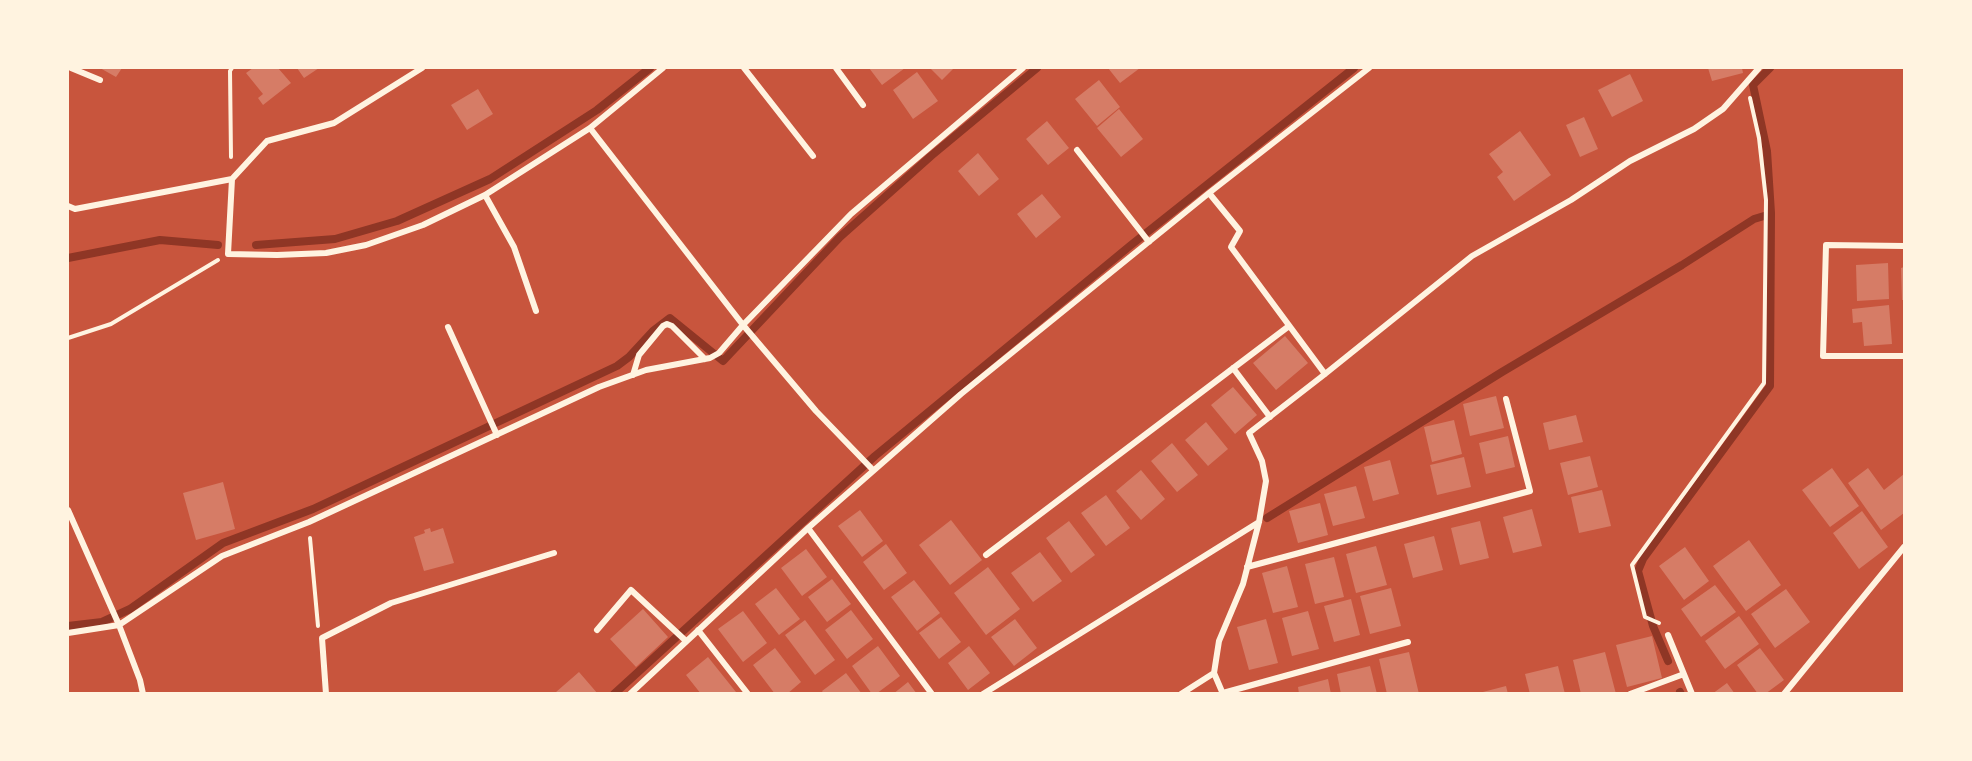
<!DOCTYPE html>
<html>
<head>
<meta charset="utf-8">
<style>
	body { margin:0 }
	#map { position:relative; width:1972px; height:761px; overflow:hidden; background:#c8553d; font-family:Rubik,sans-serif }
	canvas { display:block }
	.frame { position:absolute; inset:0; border:69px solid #fff3e0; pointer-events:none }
</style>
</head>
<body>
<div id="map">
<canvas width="1972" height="761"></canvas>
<div class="frame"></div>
</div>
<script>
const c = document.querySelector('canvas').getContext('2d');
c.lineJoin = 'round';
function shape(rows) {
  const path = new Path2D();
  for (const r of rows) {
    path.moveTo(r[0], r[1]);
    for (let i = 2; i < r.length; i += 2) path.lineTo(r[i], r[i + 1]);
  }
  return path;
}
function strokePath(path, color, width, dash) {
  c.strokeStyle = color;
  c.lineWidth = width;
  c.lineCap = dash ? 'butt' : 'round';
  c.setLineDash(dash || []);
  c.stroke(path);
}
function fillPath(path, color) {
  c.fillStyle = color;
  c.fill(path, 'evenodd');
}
strokePath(shape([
	[256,245,335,239,397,221,490,179,597,110,650,68],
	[68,258,160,240,218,245],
	[1267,518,1502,372,1682,265,1754,219,1764,216],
	[68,626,102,622,130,609,223,543,313,509,617,366,629,357,653,331,670,318,723,361,840,237,931,156,1037,68],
	[1668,661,1653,626,1638,571,1643,559,1770,386,1771,213,1767,151,1753,85,1770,68],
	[1680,692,1681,694],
	[614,694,875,456,1131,245,1354,68]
]), '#8f3625', 8);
fillPath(shape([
	[100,68,122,68,116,77],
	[253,68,278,68,291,83,263,105,258,98,263,94,246,73],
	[297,68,319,68,304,78],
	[869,68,905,68,882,85],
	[930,68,954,68,942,80],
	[1108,68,1140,68,1120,83],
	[1708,68,1742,68,1743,73,1712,81],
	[917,72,938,101,913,119,893,90],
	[1630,74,1643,101,1612,117,1598,90],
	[1099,80,1120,107,1097,126,1075,99],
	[478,89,493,114,467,130,451,105],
	[1119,109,1143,139,1121,157,1097,128],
	[1584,117,1598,149,1580,157,1566,125],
	[1047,121,1069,148,1048,165,1026,139],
	[1520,131,1551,175,1514,201,1497,177,1503,172,1489,154],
	[978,153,999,179,979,196,958,171],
	[1042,194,1061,217,1036,238,1017,214],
	[1888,263,1889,299,1857,301,1856,265],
	[1904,267,1904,300,1902,300,1901,268],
	[1889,305,1892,344,1864,346,1862,322,1853,323,1852,309],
	[1285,336,1308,363,1276,390,1253,363],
	[1233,387,1257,415,1235,434,1211,405],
	[1496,396,1504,428,1470,436,1463,404],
	[1576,415,1583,442,1549,450,1543,423],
	[1454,420,1462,454,1432,462,1424,427],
	[1206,422,1228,449,1208,466,1185,440],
	[1508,436,1515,467,1486,474,1479,443],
	[1172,443,1198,475,1177,492,1151,461],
	[1590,456,1598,487,1568,495,1560,463],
	[1464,457,1471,487,1437,495,1430,465],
	[1390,460,1399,494,1373,501,1364,467],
	[1832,468,1859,506,1830,527,1802,490],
	[1868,468,1884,490,1904,474,1904,513,1881,530,1848,483],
	[1141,470,1165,499,1141,520,1116,491],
	[223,482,235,529,196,540,183,493],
	[1356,486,1365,518,1333,526,1324,494],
	[1602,490,1611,526,1579,533,1571,497],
	[1106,495,1130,528,1106,546,1081,513],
	[1320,503,1328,535,1298,543,1289,511],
	[1532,509,1542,546,1513,553,1503,517],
	[860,510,883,541,862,557,838,526],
	[1862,511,1888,547,1859,569,1833,533],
	[951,520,982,560,950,585,919,545],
	[1069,521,1095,555,1071,573,1046,538],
	[1480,521,1489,558,1460,565,1451,528],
	[430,528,431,532,443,528,454,563,424,571,414,537,425,533,424,530],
	[1434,536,1443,570,1413,578,1404,544],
	[1749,540,1781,585,1746,611,1713,566],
	[886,544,907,573,884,590,863,562],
	[1376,546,1387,585,1356,593,1346,554],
	[1685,547,1709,581,1684,600,1659,566],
	[806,549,827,577,802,596,781,568],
	[1040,552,1062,581,1033,602,1011,573],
	[1334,557,1344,597,1315,604,1305,564],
	[1287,566,1298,607,1273,613,1262,573],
	[988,567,1020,609,986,635,954,593],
	[832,579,851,604,827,622,808,597],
	[914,580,940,613,917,631,891,597],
	[1715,585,1736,612,1701,637,1681,609],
	[776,588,800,619,779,635,755,604],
	[1391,588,1401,626,1370,634,1360,596],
	[1786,589,1810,622,1775,648,1751,614],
	[1351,599,1360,635,1334,642,1324,606],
	[643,609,668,637,636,667,610,639],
	[851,610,873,639,847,659,825,630],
	[743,611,767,643,743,662,718,629],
	[1308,611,1319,649,1292,656,1282,618],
	[1739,616,1759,644,1725,669,1705,641],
	[941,617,961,642,939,659,919,633],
	[1015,619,1037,648,1014,666,991,637],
	[1266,619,1278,663,1249,670,1237,627],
	[805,620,835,660,815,675,785,635],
	[1652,636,1662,678,1627,687,1616,645],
	[878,646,900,676,876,694,872,694,852,666],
	[969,646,990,673,968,690,948,663],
	[775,648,801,682,787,694,775,694,753,665],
	[1760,648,1784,680,1765,694,1758,694,1737,665],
	[1409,652,1419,694,1387,694,1379,659],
	[1605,652,1616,694,1581,694,1573,660],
	[708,657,736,692,734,694,701,694,686,675],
	[1370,666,1377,694,1341,694,1337,674],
	[1558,666,1565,694,1530,694,1525,674],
	[579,672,598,694,557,694,556,692],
	[846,673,862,694,824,694,822,691],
	[1328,679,1331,694,1299,694,1298,687],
	[908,682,917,694,893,694],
	[1727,683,1735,694,1712,694],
	[1506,686,1508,694,1479,694,1479,693]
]), '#d67c66');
strokePath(shape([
	[231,157,230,71,232,68],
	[68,338,111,324,218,260],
	[310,538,318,626],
	[1659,623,1645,617,1632,565,1764,383,1766,200,1759,138,1750,98]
]), '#fff3e0', 4);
strokePath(shape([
	[71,68,100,80],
	[744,68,813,156],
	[836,68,863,105],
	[590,128,743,325,816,411,873,470],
	[1077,150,1149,242],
	[232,179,228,254,277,255,326,253,366,245,423,225,485,195,590,128,663,68],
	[1209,193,1240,231,1231,247,1325,374],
	[485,195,514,247,536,311],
	[68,206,75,209,232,179,267,141,334,123,422,68],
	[1904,246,1826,245,1823,356,1904,356],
	[448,327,497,435],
	[1233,368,1270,417],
	[633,375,639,355,663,326,667,324,672,326,705,359],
	[68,510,119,625,140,680,143,694],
	[808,528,932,694],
	[986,555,1289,326],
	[1247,567,1530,491,1506,399],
	[597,630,631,590,686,641],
	[698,630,748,694],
	[68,633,119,625,222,556,309,522,599,387,646,370,710,358,719,353,743,325,851,214,1023,68],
	[1668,635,1692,694],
	[1223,693,1408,642],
	[326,694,322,638,391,603,554,553],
	[630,694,808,528,961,394,1209,193,1369,68],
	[983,694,1259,522],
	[1181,694,1214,673],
	[1223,694,1214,673,1219,641,1243,584,1259,522,1266,481,1262,461,1249,433,1325,374,1472,256,1571,200,1630,161,1694,129,1723,109,1759,68],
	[1630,694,1684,674],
	[1784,694,1904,547]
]), '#fff3e0', 6);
</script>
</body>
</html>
